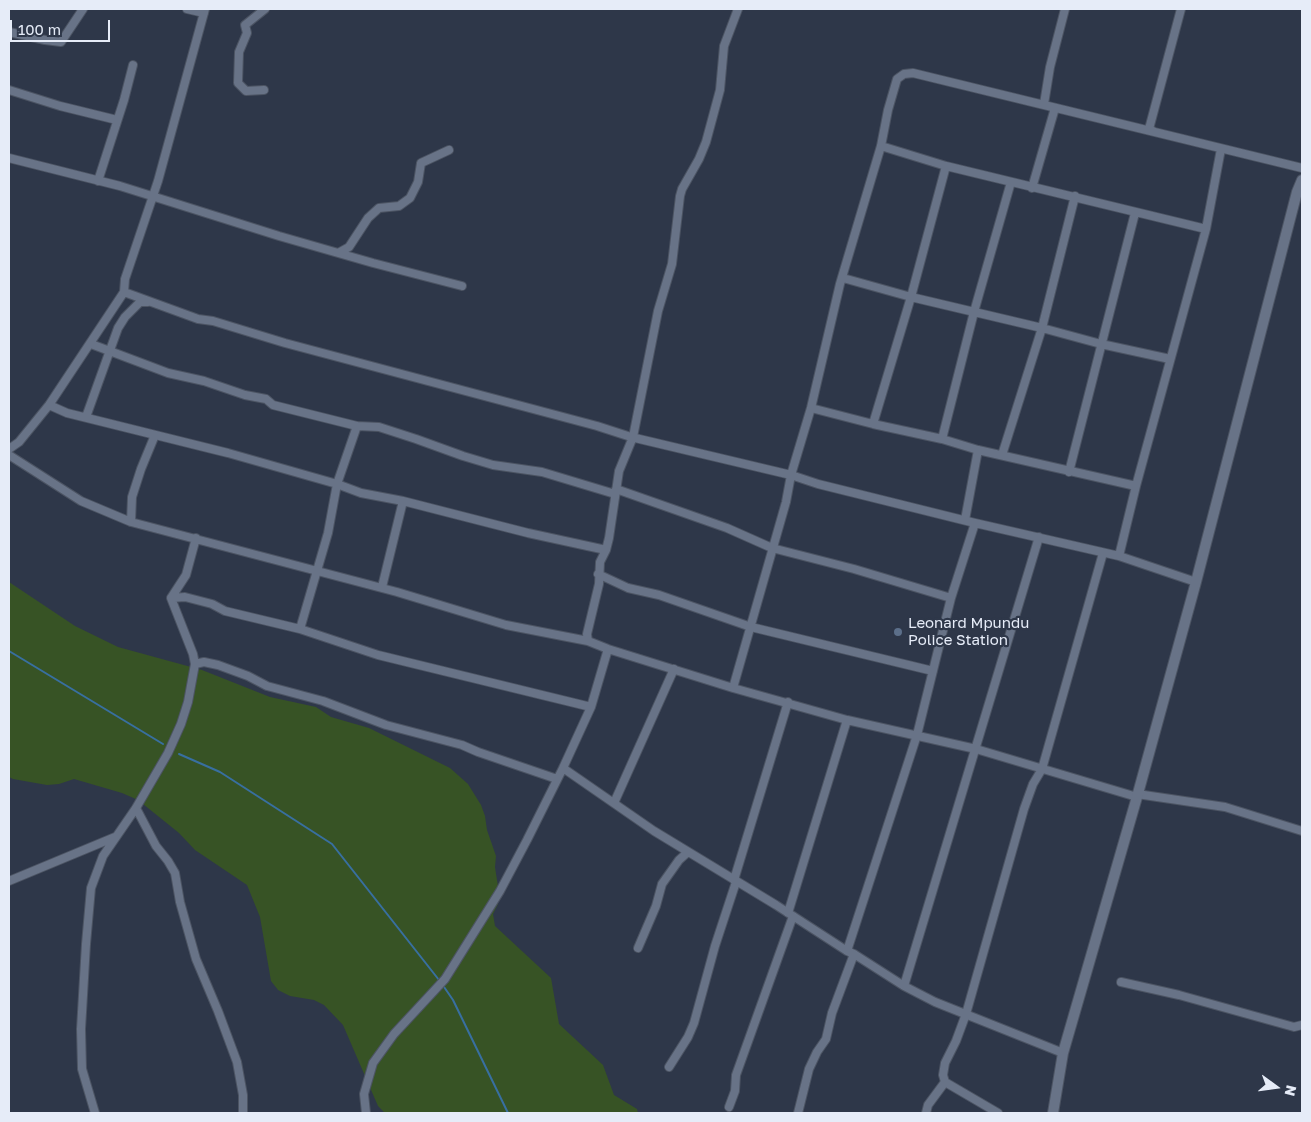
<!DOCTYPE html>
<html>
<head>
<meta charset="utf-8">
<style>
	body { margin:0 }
	#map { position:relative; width:1311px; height:1122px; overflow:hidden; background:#2e3749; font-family:"Golos Text",sans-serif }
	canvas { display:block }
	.frame { position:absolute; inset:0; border:10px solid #e6ecf8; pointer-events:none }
	.north { position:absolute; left:1251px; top:1062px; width:50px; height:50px; -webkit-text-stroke:4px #2e3749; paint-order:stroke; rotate:104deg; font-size:14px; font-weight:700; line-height:20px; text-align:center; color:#e6ecf8 }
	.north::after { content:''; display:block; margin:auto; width:18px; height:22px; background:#e6ecf8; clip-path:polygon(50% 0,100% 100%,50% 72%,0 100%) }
	.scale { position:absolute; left:10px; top:20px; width:100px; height:22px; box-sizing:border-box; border:2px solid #e6ecf8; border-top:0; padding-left:6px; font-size:15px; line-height:18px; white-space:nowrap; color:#e6ecf8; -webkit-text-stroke:4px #2e3749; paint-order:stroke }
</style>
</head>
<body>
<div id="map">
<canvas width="1311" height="1122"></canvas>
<div class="frame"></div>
<div class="north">N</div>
<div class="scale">100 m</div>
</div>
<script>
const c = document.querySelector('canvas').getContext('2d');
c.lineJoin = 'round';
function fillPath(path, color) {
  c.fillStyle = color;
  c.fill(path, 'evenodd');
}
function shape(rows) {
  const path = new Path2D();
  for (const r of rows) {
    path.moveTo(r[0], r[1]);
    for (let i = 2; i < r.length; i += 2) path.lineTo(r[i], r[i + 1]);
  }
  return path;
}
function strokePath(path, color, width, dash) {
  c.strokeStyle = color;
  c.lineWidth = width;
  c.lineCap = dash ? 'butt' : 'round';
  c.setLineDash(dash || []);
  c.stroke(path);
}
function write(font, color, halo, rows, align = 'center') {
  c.font = font + ' "Golos Text",sans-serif';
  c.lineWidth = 4.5;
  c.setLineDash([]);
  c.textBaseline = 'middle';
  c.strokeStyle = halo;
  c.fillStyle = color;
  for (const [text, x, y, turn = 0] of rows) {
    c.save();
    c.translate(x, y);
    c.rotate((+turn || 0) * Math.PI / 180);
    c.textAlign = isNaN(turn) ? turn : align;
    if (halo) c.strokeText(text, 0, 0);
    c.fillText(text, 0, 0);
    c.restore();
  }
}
fillPath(shape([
	[9,582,75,626,118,647,202,670,270,697,316,707,331,717,369,728,450,768,468,784,481,805,485,816,487,830,496,856,495,867,499,893,498,904,493,914,495,926,551,978,559,1024,603,1065,614,1095,637,1109,638,1113,385,1113,378,1106,343,1025,324,1005,314,1000,290,996,278,990,271,981,260,917,247,885,195,850,179,833,138,800,122,793,74,779,59,784,47,785,13,779,9,777]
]), '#375325');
strokePath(shape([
	[9,651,163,744],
	[179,754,220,772,332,844,439,980],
	[442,984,453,1000,508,1113]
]), '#386fa0', 2);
const minor = shape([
	[187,9,204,13],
	[738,9,724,46,720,90,706,142,699,159,682,189,680,196,672,264,658,311,633,437,619,471,609,538,606,550,600,562,599,584,587,634,588,641,608,649,733,688,847,720,976,749,1137,797],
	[9,32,45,40,61,42,83,9],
	[9,90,60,106,117,120],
	[264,90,246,91,238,83,239,52,247,33,245,25,265,9],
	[1044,104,1050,67,1065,9],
	[1153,131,1149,129,1181,9],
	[881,146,946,166,1206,229],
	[9,158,120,186,279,236,373,263,462,286],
	[98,181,124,100,133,65],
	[1032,188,1055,108],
	[340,252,349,247,368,218,379,208,399,206,410,198,418,182,421,163,449,150],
	[843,278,911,297,1042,328,1101,344,1170,359],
	[124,292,198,319,213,321,285,343,597,426,631,437,791,475,818,484,975,523,1119,556,1196,582],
	[91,344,168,373,204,381,245,395,266,399,273,405,357,426],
	[49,405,67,413,228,453,337,484,361,493,403,501,528,533,606,550],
	[811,408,873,424,942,439,978,450,1136,486],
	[86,417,118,328,125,317,140,302,148,302],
	[873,424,911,297,946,166],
	[942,439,974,312,1011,182],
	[9,449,19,442,49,405,124,292,125,279,158,181,205,9],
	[9,455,81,501,131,522,397,592,506,625,588,641],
	[1002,455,1042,328,1075,196],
	[1069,472,1135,213],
	[616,489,727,528,772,548,854,569,951,598],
	[965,520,978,450],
	[131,522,132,497,141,469,155,435],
	[1119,556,1136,486,1206,229,1221,149],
	[598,574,628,588,659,595,751,627,933,671],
	[382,587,403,501],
	[171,598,185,597,212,604,225,611,300,629],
	[195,664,204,662,218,665,248,676,267,686,323,701,386,725,462,745,478,752,557,779],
	[733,688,786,502,791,475,811,408,840,284,881,146,888,110,897,79,904,74,913,73,1302,168],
	[591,707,378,655,300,629,328,533,337,484,357,426,379,427,416,439,463,456,493,465,542,472,615,494],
	[563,768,654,831,776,905,847,951,854,954,904,986,935,1002,1063,1053],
	[1137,794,1225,807,1302,831],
	[614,803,674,669],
	[136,808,156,846,168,861,175,873,180,902,196,959,218,1011,237,1062,243,1095,243,1113],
	[734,880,788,702],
	[9,881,115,837],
	[788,913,847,720],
	[638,948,656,906,662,884,679,860,688,852],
	[847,951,917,735,951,598,975,523],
	[1121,982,1179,995,1294,1027,1302,1025],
	[904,986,1039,537],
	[669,1067,688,1037,694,1023,715,946,736,882],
	[729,1107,735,1091,736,1075,793,916],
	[95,1113,82,1069,81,1029,86,944,91,888,103,856,136,808,168,753,181,724,188,702,195,664,193,654,171,598,186,575,196,538],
	[366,1113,364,1094,373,1063,394,1034,445,979,500,891,527,840,563,768,591,707,608,649],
	[798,1113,809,1069,817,1052,826,1039,832,1013,854,954],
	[926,1113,928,1105,945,1082],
	[998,1113,945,1082,943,1075,945,1063,956,1041,966,1014,1024,809,1033,784,1042,769,1103,553]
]);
const tertiary = shape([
	[1053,1113,1063,1053,1137,797,1196,582,1297,192,1302,180]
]);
strokePath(minor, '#4c5463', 10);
strokePath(tertiary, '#4c5463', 12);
strokePath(minor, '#687387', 8);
strokePath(tertiary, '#687387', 10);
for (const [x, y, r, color] of [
	[898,632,5,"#5c6f8a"]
]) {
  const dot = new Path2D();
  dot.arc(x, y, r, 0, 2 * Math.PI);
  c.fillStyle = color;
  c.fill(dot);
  strokePath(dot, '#2e3749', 2);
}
write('15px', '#e6ecf8', '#2e3749', [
	["Leonard Mpundu",908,623],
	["Police Station",908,640]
], 'left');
</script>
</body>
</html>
